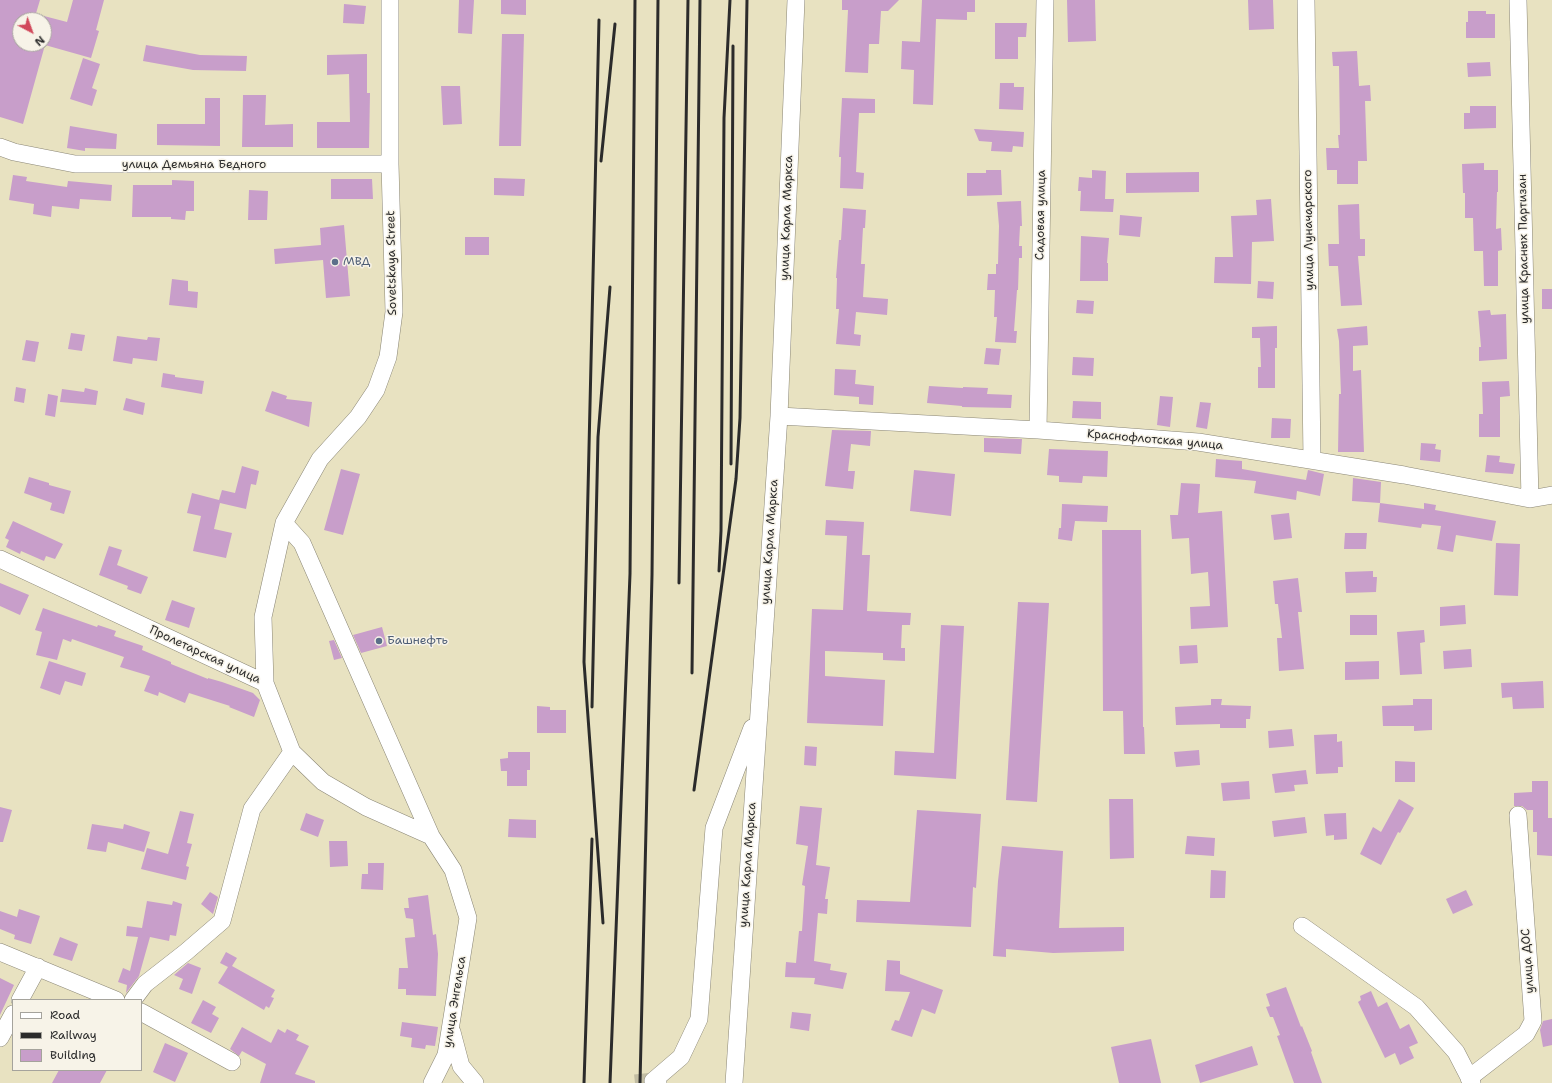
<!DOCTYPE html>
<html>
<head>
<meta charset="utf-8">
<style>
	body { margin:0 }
	#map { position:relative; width:1552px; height:1083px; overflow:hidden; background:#e8e2c1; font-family:"Shantell Sans",sans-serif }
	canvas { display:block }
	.legend { position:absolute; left:12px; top:999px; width:130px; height:72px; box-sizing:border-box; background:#f7f3e8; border:1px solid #a5a39c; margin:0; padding:5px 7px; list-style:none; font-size:12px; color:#2b2b2b }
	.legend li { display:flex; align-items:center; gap:8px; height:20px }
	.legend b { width:20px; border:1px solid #a5a39c }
	.north { position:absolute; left:12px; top:12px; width:40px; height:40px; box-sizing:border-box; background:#f7f3e8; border:1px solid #a5a39c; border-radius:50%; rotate:139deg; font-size:11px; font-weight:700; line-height:16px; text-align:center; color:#2b2b2b }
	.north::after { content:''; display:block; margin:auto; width:14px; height:18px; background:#d1495b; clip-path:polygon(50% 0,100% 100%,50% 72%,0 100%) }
</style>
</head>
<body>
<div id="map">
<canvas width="1552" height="1083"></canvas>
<ul class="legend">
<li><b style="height:5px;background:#fff"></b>Road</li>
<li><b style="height:5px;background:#2b2b2b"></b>Railway</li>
<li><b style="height:11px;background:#c89eca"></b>Building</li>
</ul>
<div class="north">N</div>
</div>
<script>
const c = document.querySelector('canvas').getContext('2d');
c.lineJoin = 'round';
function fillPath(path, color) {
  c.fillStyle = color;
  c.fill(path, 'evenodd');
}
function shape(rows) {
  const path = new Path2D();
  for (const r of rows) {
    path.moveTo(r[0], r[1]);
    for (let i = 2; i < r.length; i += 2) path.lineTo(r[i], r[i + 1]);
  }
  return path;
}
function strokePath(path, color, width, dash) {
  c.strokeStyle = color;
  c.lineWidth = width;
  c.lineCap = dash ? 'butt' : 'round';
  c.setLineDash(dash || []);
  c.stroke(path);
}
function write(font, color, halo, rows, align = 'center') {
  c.font = font + ' "Shantell Sans",sans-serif';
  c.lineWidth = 3;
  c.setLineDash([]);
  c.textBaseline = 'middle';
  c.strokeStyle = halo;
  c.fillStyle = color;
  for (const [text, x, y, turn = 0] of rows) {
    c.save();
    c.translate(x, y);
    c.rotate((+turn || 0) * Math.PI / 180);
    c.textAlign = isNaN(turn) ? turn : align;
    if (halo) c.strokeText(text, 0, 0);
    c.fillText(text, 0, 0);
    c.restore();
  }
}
fillPath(shape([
	[0,0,40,0,34,20,20,20,20,44,44,44,44,16,67,22,73,0,104,0,96,30,99,31,91,58,45,45,23,124,0,117],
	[459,0,474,0,472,34,458,33],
	[501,0,526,0,526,15,501,14],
	[842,0,899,0,888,11,881,11,879,44,869,44,868,73,845,72,848,10,842,10],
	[922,0,975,0,975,12,967,12,967,20,936,19,933,105,913,104,914,70,901,69,902,41,920,42],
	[1067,0,1095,0,1096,41,1068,42],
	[1248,0,1273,0,1274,29,1249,30],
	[344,4,366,6,364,24,343,23],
	[1468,11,1486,11,1486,14,1495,14,1495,38,1466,38,1466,22,1468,22],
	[995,23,1027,23,1026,37,1018,37,1018,59,995,59],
	[502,34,524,34,521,146,499,146],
	[146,45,200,55,247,56,246,71,193,70,143,61],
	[1357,51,1359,86,1370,85,1371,101,1365,101,1367,161,1358,161,1358,184,1337,184,1337,170,1327,170,1326,148,1339,148,1338,135,1340,135,1339,66,1333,66,1332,52],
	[367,54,367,93,370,93,369,148,317,148,317,122,350,122,349,74,327,75,327,55],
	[83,58,100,64,92,88,97,90,92,106,70,99],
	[1490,62,1491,76,1468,77,1467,63],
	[1000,83,1014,83,1014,87,1024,87,1023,110,999,109],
	[441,86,460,86,462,124,443,125],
	[243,95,266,95,265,125,293,124,293,147,242,147],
	[205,98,220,98,220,146,157,145,157,124,205,124],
	[842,98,875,99,875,113,859,113,856,172,864,173,863,189,840,188,841,157,839,157],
	[1470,106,1496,106,1496,128,1464,129,1464,113,1470,113],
	[70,126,117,134,116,149,85,148,85,151,67,148],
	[974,129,1024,132,1023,147,1013,146,1012,152,991,151,992,142,979,141],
	[1484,163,1484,170,1498,170,1498,192,1497,192,1496,229,1501,228,1502,250,1498,251,1498,286,1484,286,1483,251,1474,251,1473,218,1465,218,1465,193,1463,193,1462,164],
	[986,170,1001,170,1002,195,967,196,967,173,986,173],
	[1092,170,1106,171,1105,199,1114,199,1113,212,1080,211,1081,191,1078,191,1079,177,1092,178],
	[1199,172,1199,192,1126,193,1126,173],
	[13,175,27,177,26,181,67,187,68,181,112,185,111,201,80,199,79,209,52,206,51,217,33,214,34,204,9,200],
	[494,178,525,179,524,196,494,195],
	[331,179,372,179,373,199,331,199],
	[172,180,194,181,194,211,186,211,185,220,171,219,171,217,132,217,133,185,172,185],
	[249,190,268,191,267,220,248,220],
	[1271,199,1274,241,1252,242,1251,284,1214,283,1215,257,1233,257,1231,216,1257,215,1256,200],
	[1021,201,1022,226,1020,226,1019,246,1022,246,1022,258,1019,258,1018,290,1017,290,1014,331,1017,331,1016,343,995,342,997,317,994,317,995,290,987,290,988,274,996,274,996,264,998,264,999,226,997,202],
	[1359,204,1360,239,1365,239,1365,256,1358,256,1362,305,1341,306,1338,266,1329,266,1328,244,1339,244,1338,205],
	[843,208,866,210,865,228,863,228,861,264,865,264,863,297,888,299,887,315,856,312,854,334,861,335,860,346,836,344,839,309,836,309,837,278,836,278,839,240,841,240],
	[1120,215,1142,217,1140,237,1119,235],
	[344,225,350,296,326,298,323,260,275,264,274,249,321,245,320,228],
	[1081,236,1109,238,1107,263,1108,263,1108,281,1080,281],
	[465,237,489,237,489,255,465,255],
	[172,279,188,281,188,291,198,292,197,308,169,305],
	[1258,281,1274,282,1273,299,1257,298],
	[1542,289,1552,289,1552,309,1542,309],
	[1077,300,1094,301,1093,314,1076,313],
	[1490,310,1491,315,1506,314,1507,359,1479,361,1479,347,1481,347,1478,311],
	[1277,326,1277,348,1275,348,1275,388,1258,388,1258,367,1261,367,1260,338,1252,338,1252,327],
	[1367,326,1368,345,1353,346,1353,371,1361,370,1364,452,1338,452,1339,394,1341,394,1339,341,1337,329],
	[71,333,85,335,82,351,68,349],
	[117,336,147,340,148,337,160,338,157,361,133,358,132,364,113,361],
	[26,340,39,342,35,362,22,360],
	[986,348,1001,349,999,365,984,364],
	[1073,357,1094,358,1093,376,1072,375],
	[835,369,856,370,855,384,874,386,873,405,859,404,859,397,834,395],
	[163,373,175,375,175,377,204,381,202,394,161,387],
	[1509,381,1510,396,1500,397,1500,437,1479,437,1479,414,1483,414,1482,382],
	[929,386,963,388,963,387,988,388,987,394,1012,395,1011,408,962,407,962,406,927,403],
	[16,387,26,389,24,403,14,401],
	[85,388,98,391,96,405,60,402,62,389,84,392],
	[272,391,287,396,286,399,312,402,309,427,265,411],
	[48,394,58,396,55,417,45,415],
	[1160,396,1173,397,1170,427,1157,425],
	[126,398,145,403,143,415,123,410],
	[1073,401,1101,402,1101,419,1072,418],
	[1200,402,1211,403,1207,429,1196,427],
	[1272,418,1291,419,1290,438,1271,438],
	[832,430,871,431,870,446,851,444,848,471,855,471,853,489,825,486],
	[984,438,1022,439,1021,454,984,452],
	[1421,443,1436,444,1435,449,1441,450,1440,462,1420,460],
	[1049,449,1108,451,1107,477,1083,476,1082,483,1059,482,1059,476,1047,475],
	[1487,455,1500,456,1499,462,1515,464,1513,474,1485,472],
	[1216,459,1242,461,1242,469,1306,480,1308,470,1324,474,1320,496,1297,491,1296,500,1254,493,1256,481,1215,477],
	[242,466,259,471,256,485,251,484,246,509,220,503,214,529,232,533,226,558,193,551,201,516,187,513,192,493,219,500,222,490,235,493],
	[341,469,360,474,343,535,324,530],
	[914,470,955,474,951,516,910,511],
	[29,477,49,483,49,485,71,491,64,514,50,510,52,503,24,493],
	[1353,478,1381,482,1380,503,1352,501],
	[1181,483,1200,484,1198,513,1222,511,1228,627,1191,629,1190,607,1210,606,1208,572,1191,574,1189,538,1172,539,1170,515,1178,515],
	[1380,503,1424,509,1424,503,1436,505,1435,510,1496,521,1492,541,1456,535,1453,552,1437,549,1441,526,1422,524,1421,528,1378,522],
	[1062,504,1108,506,1107,522,1075,521,1072,541,1058,539,1059,528,1061,528],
	[1289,513,1292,538,1274,540,1271,515],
	[826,520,864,522,862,555,870,555,867,611,911,613,910,625,902,625,901,648,905,648,905,661,883,660,883,653,825,651,825,676,885,680,883,726,807,723,812,609,843,610,847,536,825,535],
	[13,521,63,544,55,559,46,556,44,561,21,551,20,554,6,547,9,540,5,538],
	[1102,530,1141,530,1143,727,1144,727,1145,754,1124,754,1123,711,1103,711],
	[1345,533,1367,533,1366,549,1344,549],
	[1496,543,1520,544,1518,596,1494,595],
	[109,546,122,550,117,565,148,577,141,594,127,589,128,586,99,575],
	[1373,571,1373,577,1377,577,1376,592,1346,593,1345,572],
	[1298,578,1302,612,1298,612,1304,669,1279,671,1277,638,1282,638,1278,604,1275,604,1273,581],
	[0,583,29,595,20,615,0,606],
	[172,600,195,608,189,628,165,620],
	[1018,602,1049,603,1037,802,1006,800],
	[1465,605,1466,624,1440,626,1440,607],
	[43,608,97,627,98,625,116,631,114,636,143,646,142,650,171,662,171,664,208,679,208,678,222,682,253,693,260,700,254,717,229,707,230,706,189,693,185,703,159,692,158,696,144,691,150,676,120,667,124,657,72,639,71,642,63,639,57,660,36,655,42,632,35,630],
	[1350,615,1377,615,1377,635,1350,635],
	[941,625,964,626,956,779,894,775,895,751,934,753],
	[382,627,387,646,361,653,353,635],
	[1424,630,1425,642,1420,643,1422,674,1400,675,1397,632],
	[334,640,342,658,334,660,329,641],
	[1197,645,1198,663,1180,664,1179,646],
	[1471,649,1472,667,1444,669,1443,651],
	[49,661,86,673,82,686,65,681,60,695,40,688],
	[1379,661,1379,679,1345,680,1345,662],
	[1543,681,1544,708,1513,709,1512,697,1502,698,1501,683],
	[1211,699,1222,699,1221,705,1251,706,1250,719,1246,719,1246,728,1220,728,1220,724,1176,725,1175,707,1211,705],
	[1413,699,1432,699,1432,730,1414,731,1414,726,1383,726,1382,706,1413,705],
	[537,706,550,707,550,710,566,710,566,733,537,733],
	[1292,729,1294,746,1269,748,1268,731],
	[1337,734,1337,742,1342,741,1343,767,1338,767,1338,773,1316,774,1314,735],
	[805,746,817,747,816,766,804,765],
	[1199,750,1200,765,1176,767,1174,752],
	[508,752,530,752,530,770,527,770,527,786,507,786,507,771,501,771,500,759,508,758],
	[1395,761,1415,762,1415,782,1395,782],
	[1306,770,1308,784,1294,785,1295,791,1275,793,1272,774],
	[1249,781,1250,799,1223,801,1221,783],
	[1532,781,1548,781,1548,818,1552,818,1552,856,1537,855,1537,832,1533,832,1533,810,1527,810,1522,806,1514,806,1514,793,1532,792],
	[1109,799,1133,799,1134,858,1110,859],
	[1399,799,1414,808,1400,833,1398,832,1381,865,1360,854,1373,827,1381,832],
	[800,806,822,808,816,865,830,867,825,899,828,899,827,914,818,913,814,961,831,964,830,970,847,973,843,989,814,984,815,978,785,977,786,962,796,963,799,931,802,931,805,886,802,885,808,846,796,844],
	[0,807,12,810,3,842,0,842],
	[917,810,981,814,976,888,973,887,971,927,856,922,857,900,910,902],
	[180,811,194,814,187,843,192,844,186,866,189,867,186,880,141,869,147,848,168,854],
	[306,813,324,820,318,837,300,830],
	[1346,813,1347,839,1334,840,1334,835,1326,836,1324,814],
	[1305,817,1307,833,1274,837,1272,821],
	[509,819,536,820,536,838,508,837],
	[92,824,123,829,124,824,150,832,144,852,108,842,106,852,87,849],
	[1187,836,1215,838,1214,856,1185,854],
	[329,841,347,841,348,866,330,867],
	[1002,846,1063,851,1059,928,1124,927,1124,951,1053,953,1006,949,1006,957,993,956,998,881],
	[368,863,384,863,383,890,361,889,362,874,368,874],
	[1211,870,1226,871,1225,898,1210,898],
	[1466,890,1473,905,1453,914,1446,899],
	[210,892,218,897,213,914,201,904],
	[428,895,433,935,436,934,438,954,436,996,406,995,406,989,398,989,399,968,408,968,405,938,415,937,413,919,406,918,404,908,409,908,408,898],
	[147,901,172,905,173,901,182,904,176,936,170,935,169,941,150,937,139,976,126,993,127,985,118,982,123,968,130,971,138,937,126,936,127,926,142,928],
	[19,909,40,916,31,944,14,939,15,935,0,929,0,911,17,917],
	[60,937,78,944,72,961,53,955],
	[226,952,237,958,232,966,275,990,271,997,274,998,269,1008,266,1006,264,1010,218,983,228,967,220,963],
	[887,960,900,961,900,974,943,990,935,1014,922,1009,912,1037,891,1030,895,1020,899,1021,910,992,885,991],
	[188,963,201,968,192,994,179,989,183,979,174,975],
	[0,978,14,985,0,1015],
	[1286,987,1301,1027,1302,1026,1312,1051,1311,1052,1322,1083,1294,1083,1277,1036,1280,1035,1273,1017,1270,1017,1266,1007,1270,1006,1266,994],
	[1371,991,1378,1007,1387,1002,1400,1029,1409,1024,1418,1043,1409,1047,1414,1058,1400,1065,1395,1053,1385,1058,1358,1002,1361,1000,1360,996],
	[203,1000,216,1007,212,1014,219,1018,211,1033,191,1023],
	[792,1012,811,1014,809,1031,790,1028],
	[1552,1019,1552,1045,1543,1047,1540,1030,1543,1021],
	[402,1022,438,1027,435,1046,426,1045,425,1049,411,1047,412,1038,400,1036],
	[242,1027,271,1043,278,1029,285,1033,287,1029,299,1035,296,1040,309,1046,295,1074,315,1081,315,1083,260,1083,266,1064,242,1051,239,1056,230,1049],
	[1151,1039,1161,1083,1119,1083,1111,1047],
	[165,1043,188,1053,175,1082,153,1072],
	[1252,1046,1258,1065,1200,1083,1195,1065],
	[59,1070,107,1070,100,1083,52,1083]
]), '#c89eca');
strokePath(shape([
	[635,1083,653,1081]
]), '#c2bda3', 17, [17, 8]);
const minor = shape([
	[1306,0,1312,460],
	[1518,0,1530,499],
	[0,147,14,152,75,164,390,164],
	[779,416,1038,430,1198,442,1404,475,1530,499,1552,495],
	[1038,430,1045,0],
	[284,523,302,543,431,836],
	[0,559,265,683,292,752,323,782,366,807,431,836,453,870,468,918,446,1055,432,1083],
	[265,683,263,617,284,523,320,459,358,417,376,390,388,357,394,312,390,164,390,0],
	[1302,926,1416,1007,1456,1052,1472,1083],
	[0,952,116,1000],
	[20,1000,38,967],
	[133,1000,145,984,186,952,222,921,252,809,292,752],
	[141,1012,232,1062],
	[452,1032,461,1066,475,1083],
	[0,1038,13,1014],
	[1469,1078,1526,1034,1533,1021,1518,815],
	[658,1083,653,1081,681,1057,699,1019,714,828,752,728],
	[734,1083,779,416,796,0]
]);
strokePath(minor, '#8a8676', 18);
strokePath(minor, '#fff', 17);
strokePath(shape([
	[599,20,584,662,603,923],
	[601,161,615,24],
	[731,464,733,46],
	[719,571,721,531,724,118,730,0],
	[679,583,688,0],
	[692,673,700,0],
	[592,707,598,437,610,287],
	[694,790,736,479,740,418,747,0],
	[584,1083,592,839],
	[610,1083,630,574,635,0],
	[640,1083,652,575,658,0]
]), '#2b2b2b', 3);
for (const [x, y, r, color] of [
	[335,262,4,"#5c6f8a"],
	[379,641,4,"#5c6f8a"]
]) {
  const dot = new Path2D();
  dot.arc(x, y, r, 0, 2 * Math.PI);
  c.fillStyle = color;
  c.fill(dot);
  strokePath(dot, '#f7f3e8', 1.5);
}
write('12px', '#2b2b2b', '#f7f3e8', [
	["улица Демьяна Бедного",194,165],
	["Садовая улица",1041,215,-89],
	["улица Карла Маркса",787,218,-88],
	["улица Луначарского",1309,230,-91],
	["улица Красных Партизан",1524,249,-91],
	["Sovetskaya Street",392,263,-91],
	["Краснофлотская улица",1155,440,5],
	["улица Карла Маркса",770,542,-86],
	["Пролетарская улица",205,655,25],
	["улица Карла Маркса",748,865,-86],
	["улица ДОС",1528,961,-94],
	["улица Энгельса",455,1002,-81]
]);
write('12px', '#4e5e75', '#f7f3e8', [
	["МВД",343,262],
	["Башнефть",387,641]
], 'left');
</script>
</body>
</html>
